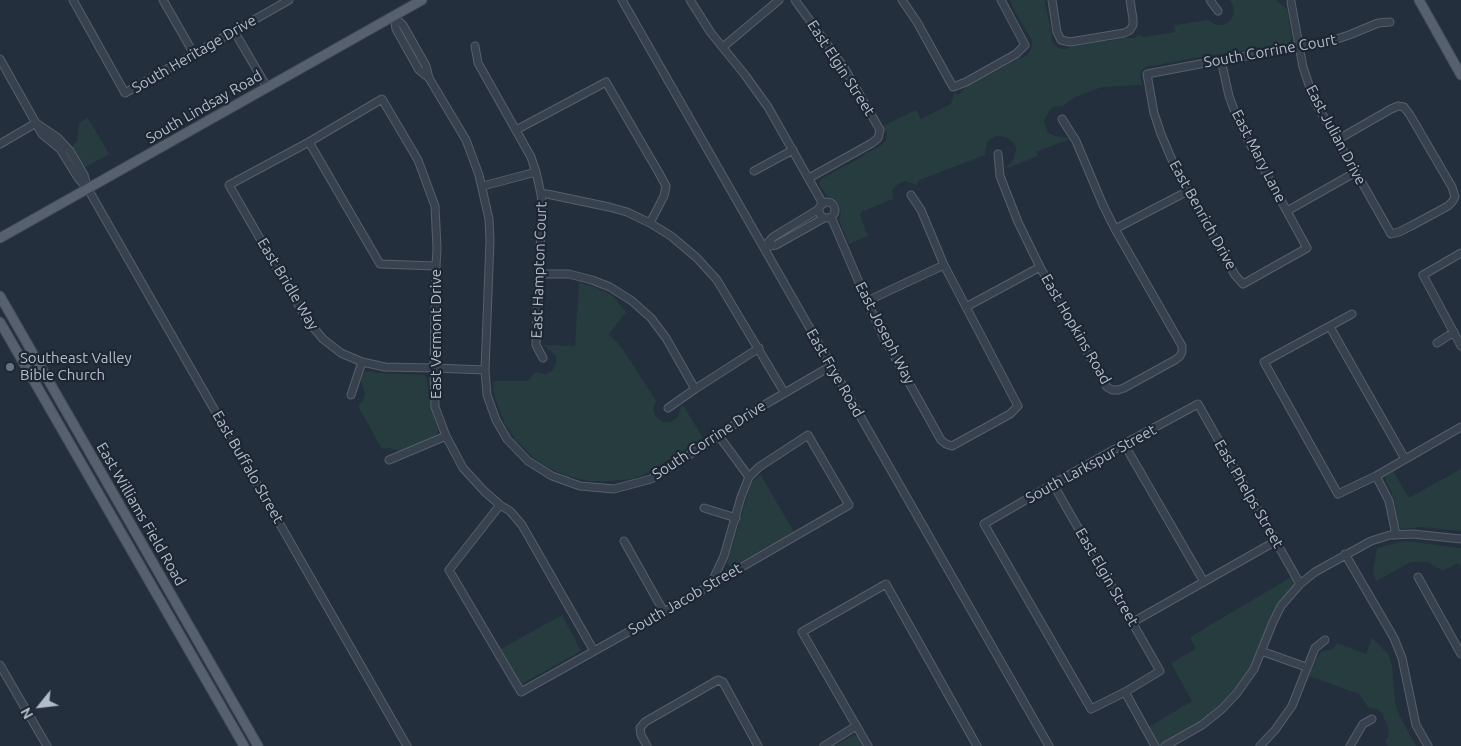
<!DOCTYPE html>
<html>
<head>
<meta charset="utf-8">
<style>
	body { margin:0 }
	#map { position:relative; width:1461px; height:746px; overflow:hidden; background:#242f3e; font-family:Ubuntu,sans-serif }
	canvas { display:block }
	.north { position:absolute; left:15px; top:681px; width:50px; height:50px; -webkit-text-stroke:4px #1d2633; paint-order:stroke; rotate:241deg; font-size:14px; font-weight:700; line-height:20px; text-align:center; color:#b4bcc9 }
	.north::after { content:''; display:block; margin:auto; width:18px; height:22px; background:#b4bcc9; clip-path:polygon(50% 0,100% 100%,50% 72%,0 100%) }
</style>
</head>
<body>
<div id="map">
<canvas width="1461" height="746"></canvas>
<div class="north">N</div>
</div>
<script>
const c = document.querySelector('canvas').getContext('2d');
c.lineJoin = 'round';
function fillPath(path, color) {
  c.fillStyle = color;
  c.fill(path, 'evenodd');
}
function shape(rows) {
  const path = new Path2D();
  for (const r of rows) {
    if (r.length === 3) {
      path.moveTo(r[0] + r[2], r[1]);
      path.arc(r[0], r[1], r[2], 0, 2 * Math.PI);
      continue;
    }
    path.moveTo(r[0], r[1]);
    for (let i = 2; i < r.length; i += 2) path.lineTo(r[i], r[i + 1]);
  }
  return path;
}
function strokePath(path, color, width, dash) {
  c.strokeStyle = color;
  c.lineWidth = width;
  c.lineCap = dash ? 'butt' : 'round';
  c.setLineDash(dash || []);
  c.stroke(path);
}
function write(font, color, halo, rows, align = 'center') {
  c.font = font + ' Ubuntu,sans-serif';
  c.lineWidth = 4.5;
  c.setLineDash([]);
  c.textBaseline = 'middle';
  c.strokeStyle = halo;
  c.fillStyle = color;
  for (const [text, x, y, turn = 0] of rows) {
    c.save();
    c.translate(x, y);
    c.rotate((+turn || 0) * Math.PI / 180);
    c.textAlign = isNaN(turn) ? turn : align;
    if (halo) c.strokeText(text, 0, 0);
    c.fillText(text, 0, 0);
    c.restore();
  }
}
fillPath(shape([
	[1010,0,1045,0,1048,18,1051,27,1052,41,1056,46,1060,49,1066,49,1073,46,1124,38,1135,38,1139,34,1143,37,1175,32,1174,25,1208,20,1216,25,1223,25,1229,22,1232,18,1234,11,1233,6,1230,0,1276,0,1279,3,1287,9,1292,39,1288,44,1188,59,1154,66,1147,66,1142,70,1140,75,1142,85,1102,87,1075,97,1061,107,1059,106,1054,107,1049,111,1044,121,1047,131,1049,133,1055,136,1065,137,1070,139,1036,152,1038,156,1005,169,1013,160,1016,151,1016,147,1014,143,1006,137,996,136,992,138,987,142,985,155,922,179,919,180,916,185,905,181,899,183,892,190,893,199,861,212,860,215,868,236,849,244,839,220,841,212,840,206,836,201,826,195,819,184,821,179,865,155,866,153,881,146,886,140,887,134,883,126,916,110,921,119,951,104,954,93,959,94,967,86,1016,60,1026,56,1029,53,1032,47,1032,41,1014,10],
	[88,118,109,154,84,168,72,147,77,141,79,123],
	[579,283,595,287,613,296,626,312,609,334,622,348,656,401,653,408,655,416,663,422,670,422,678,417,681,406,683,405,703,438,657,467,643,475,631,479,608,481,588,481,567,476,547,467,534,458,515,439,505,424,495,398,493,389,494,381,528,381,535,372,545,374,552,371,556,363,556,357,553,353,543,345,575,346],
	[367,371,380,373,424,375,427,379,431,407,438,430,436,435,402,450,399,451,389,448,382,449,358,406,363,401,365,395,361,381,363,373],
	[1461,469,1461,531,1420,527,1402,529,1398,526,1395,503,1391,491,1385,480,1386,475,1393,471,1409,498],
	[760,474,794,532,731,567,728,565,727,562,748,494,752,483],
	[1405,541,1461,548,1461,567,1458,563,1443,571,1428,562,1411,562,1376,581,1373,572,1377,548],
	[1295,575,1300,584,1281,606,1254,669,1222,709,1165,746,1155,746,1146,729,1192,701,1171,663,1196,649,1190,637],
	[562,615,581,651,520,685,501,649],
	[1372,638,1388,654,1392,665,1395,703,1400,717,1416,746,1388,746,1385,741,1389,736,1388,728,1382,713,1377,709,1369,708,1359,694,1309,676,1316,658,1321,652,1333,649,1337,643,1366,654],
	[854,735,859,738,863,746,834,746]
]), '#263c3f');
const minor = shape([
	[73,0,125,93,289,0],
	[163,0,194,54],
	[622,0,1049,746],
	[690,0,711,33,745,75,768,107,823,204],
	[795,0,845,69,880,130,878,138,872,143,809,178],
	[902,0,917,22,953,87,966,82,1016,54,1025,45,1001,0],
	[1052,0,1057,32,1061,40,1070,42,1124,33,1130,30,1133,25,1133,19,1130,0],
	[1210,0,1218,11],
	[1291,2,1303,67,1314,100,1337,140,1356,172,1391,234,1399,232,1411,226,1448,206,1452,202,1455,197,1452,187,1410,115,1404,107,1398,106,1391,109,1337,140],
	[393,16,403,25,426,66,429,78,466,140,479,175,489,219,490,241,485,370,487,395,496,420,507,439,528,461,552,476,580,486,614,489,651,479,719,436,747,415,831,366],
	[394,17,396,29,419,70,429,78],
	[234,31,267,87],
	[475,46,478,63,531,157,536,172,541,194,542,203,536,345,543,358],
	[723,47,779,0],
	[0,59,42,134,60,149,78,178,86,187],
	[1221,60,1229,96,1237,118,1249,142,1307,248,1243,284,1235,275,1188,191,1172,160,1161,134,1154,113,1147,74,1221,60,1298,48,1334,40,1349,35,1378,23,1390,22],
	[36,123,58,138,70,151,76,161,84,175,88,189,407,746],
	[516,130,606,82,659,173,666,186,664,196,650,223],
	[309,142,380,264,436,266],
	[0,144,36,123],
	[998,154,1000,176,1018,222,1040,267,1103,380,1107,387,1112,390,1118,390,1124,388,1175,360,1180,356,1182,352,1182,346,1115,229,1103,205,1076,141,1062,119],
	[754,171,793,150],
	[483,186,536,172],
	[541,194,547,194,609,207,627,212,650,223,671,236,697,258,717,280,784,392],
	[827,210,8],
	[1287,211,1356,172],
	[831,217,867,301,884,338,941,440,946,444,952,446,1010,414,1018,406,944,265,921,210,911,195],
	[1115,229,1188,191],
	[764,247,773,237,819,209],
	[764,247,776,245,824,218],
	[1461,253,1423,275,1461,346],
	[539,274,569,274,592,280,610,287,632,301,651,318,666,338,695,389],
	[867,301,944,265],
	[966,307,1040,267],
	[1352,314,1264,362,1338,494,1376,476,1461,427],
	[1330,327,1405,459],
	[1437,343,1454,332],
	[485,370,434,368,385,367,362,362,341,353,323,339,307,320,229,185,309,142,382,99,418,160,435,206,437,248,436,266,434,368,435,407,446,436,463,468,484,491,500,505,510,511,522,525,594,651],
	[351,395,362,362],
	[668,408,695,389,759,348],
	[719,436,749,477],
	[1124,444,1204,582],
	[389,460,446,436],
	[1376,476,1389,501,1396,535],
	[1053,484,1160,671,1125,692,1091,709,984,524,1053,484,1124,444,1198,404,1300,584],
	[500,505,449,570,521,692,664,612,849,505,808,435,759,467,749,477,741,497,724,556,711,584],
	[704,508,736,518],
	[624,541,664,612],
	[1345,554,1394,638,1402,658,1416,725,1428,746],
	[1418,577,1461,654],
	[1133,622,1276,541],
	[1261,651,1306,667],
	[0,665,47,746],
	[1125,692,1155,746],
	[647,746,641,735,640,728,645,722,718,680,723,682,758,746],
	[824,746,856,726],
	[868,746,802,632,886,584,977,746],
	[1165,746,1202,725,1222,709,1237,693,1254,669,1273,622,1281,606,1300,584,1315,572,1371,541,1390,535,1413,534,1461,539],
	[1260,746,1275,730,1292,706,1315,648,1325,640],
	[1350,746,1363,724,1372,719]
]);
const major = shape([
	[1419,0,1461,75],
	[0,238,422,0],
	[0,296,258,746],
	[0,322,244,746]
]);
strokePath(minor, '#565f6c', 9);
strokePath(major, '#414a57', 11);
strokePath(minor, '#38414e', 7);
strokePath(major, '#56606e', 9);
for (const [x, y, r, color] of [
	[10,367,5,"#6b7280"]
]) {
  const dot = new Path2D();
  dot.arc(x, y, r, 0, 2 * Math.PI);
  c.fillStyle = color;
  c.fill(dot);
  strokePath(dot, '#1d2633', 2);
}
write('15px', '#b4bcc9', '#1d2633', [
	["South Corrine Court",1270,51,-10],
	["South Heritage Drive",194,54,-30],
	["East Elgin Street",841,68,57],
	["South Lindsay Road",204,107,-30],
	["East Julian Drive",1336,135,62],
	["East Mary Lane",1259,156,63],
	["East Benrich Drive",1203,215,61],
	["East Hampton Court",539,270,-88],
	["East Bridle Way",288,284,59],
	["East Hopkins Road",1076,329,60],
	["East Joseph Way",885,333,63],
	["East Vermont Drive",436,334,-90],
	["East Frye Road",835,373,60],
	["South Corrine Drive",709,440,-33],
	["South Larkspur Street",1091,464,-29],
	["East Buffalo Street",248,467,60],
	["East Phelps Street",1249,494,60],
	["East Williams Field Road",141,514,60],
	["East Elgin Street",1107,577,60],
	["South Jacob Street",685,599,-30]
]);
write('15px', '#b4bcc9', '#1d2633', [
	["Southeast Valley",20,358],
	["Bible Church",20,375]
], 'left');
</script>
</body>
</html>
